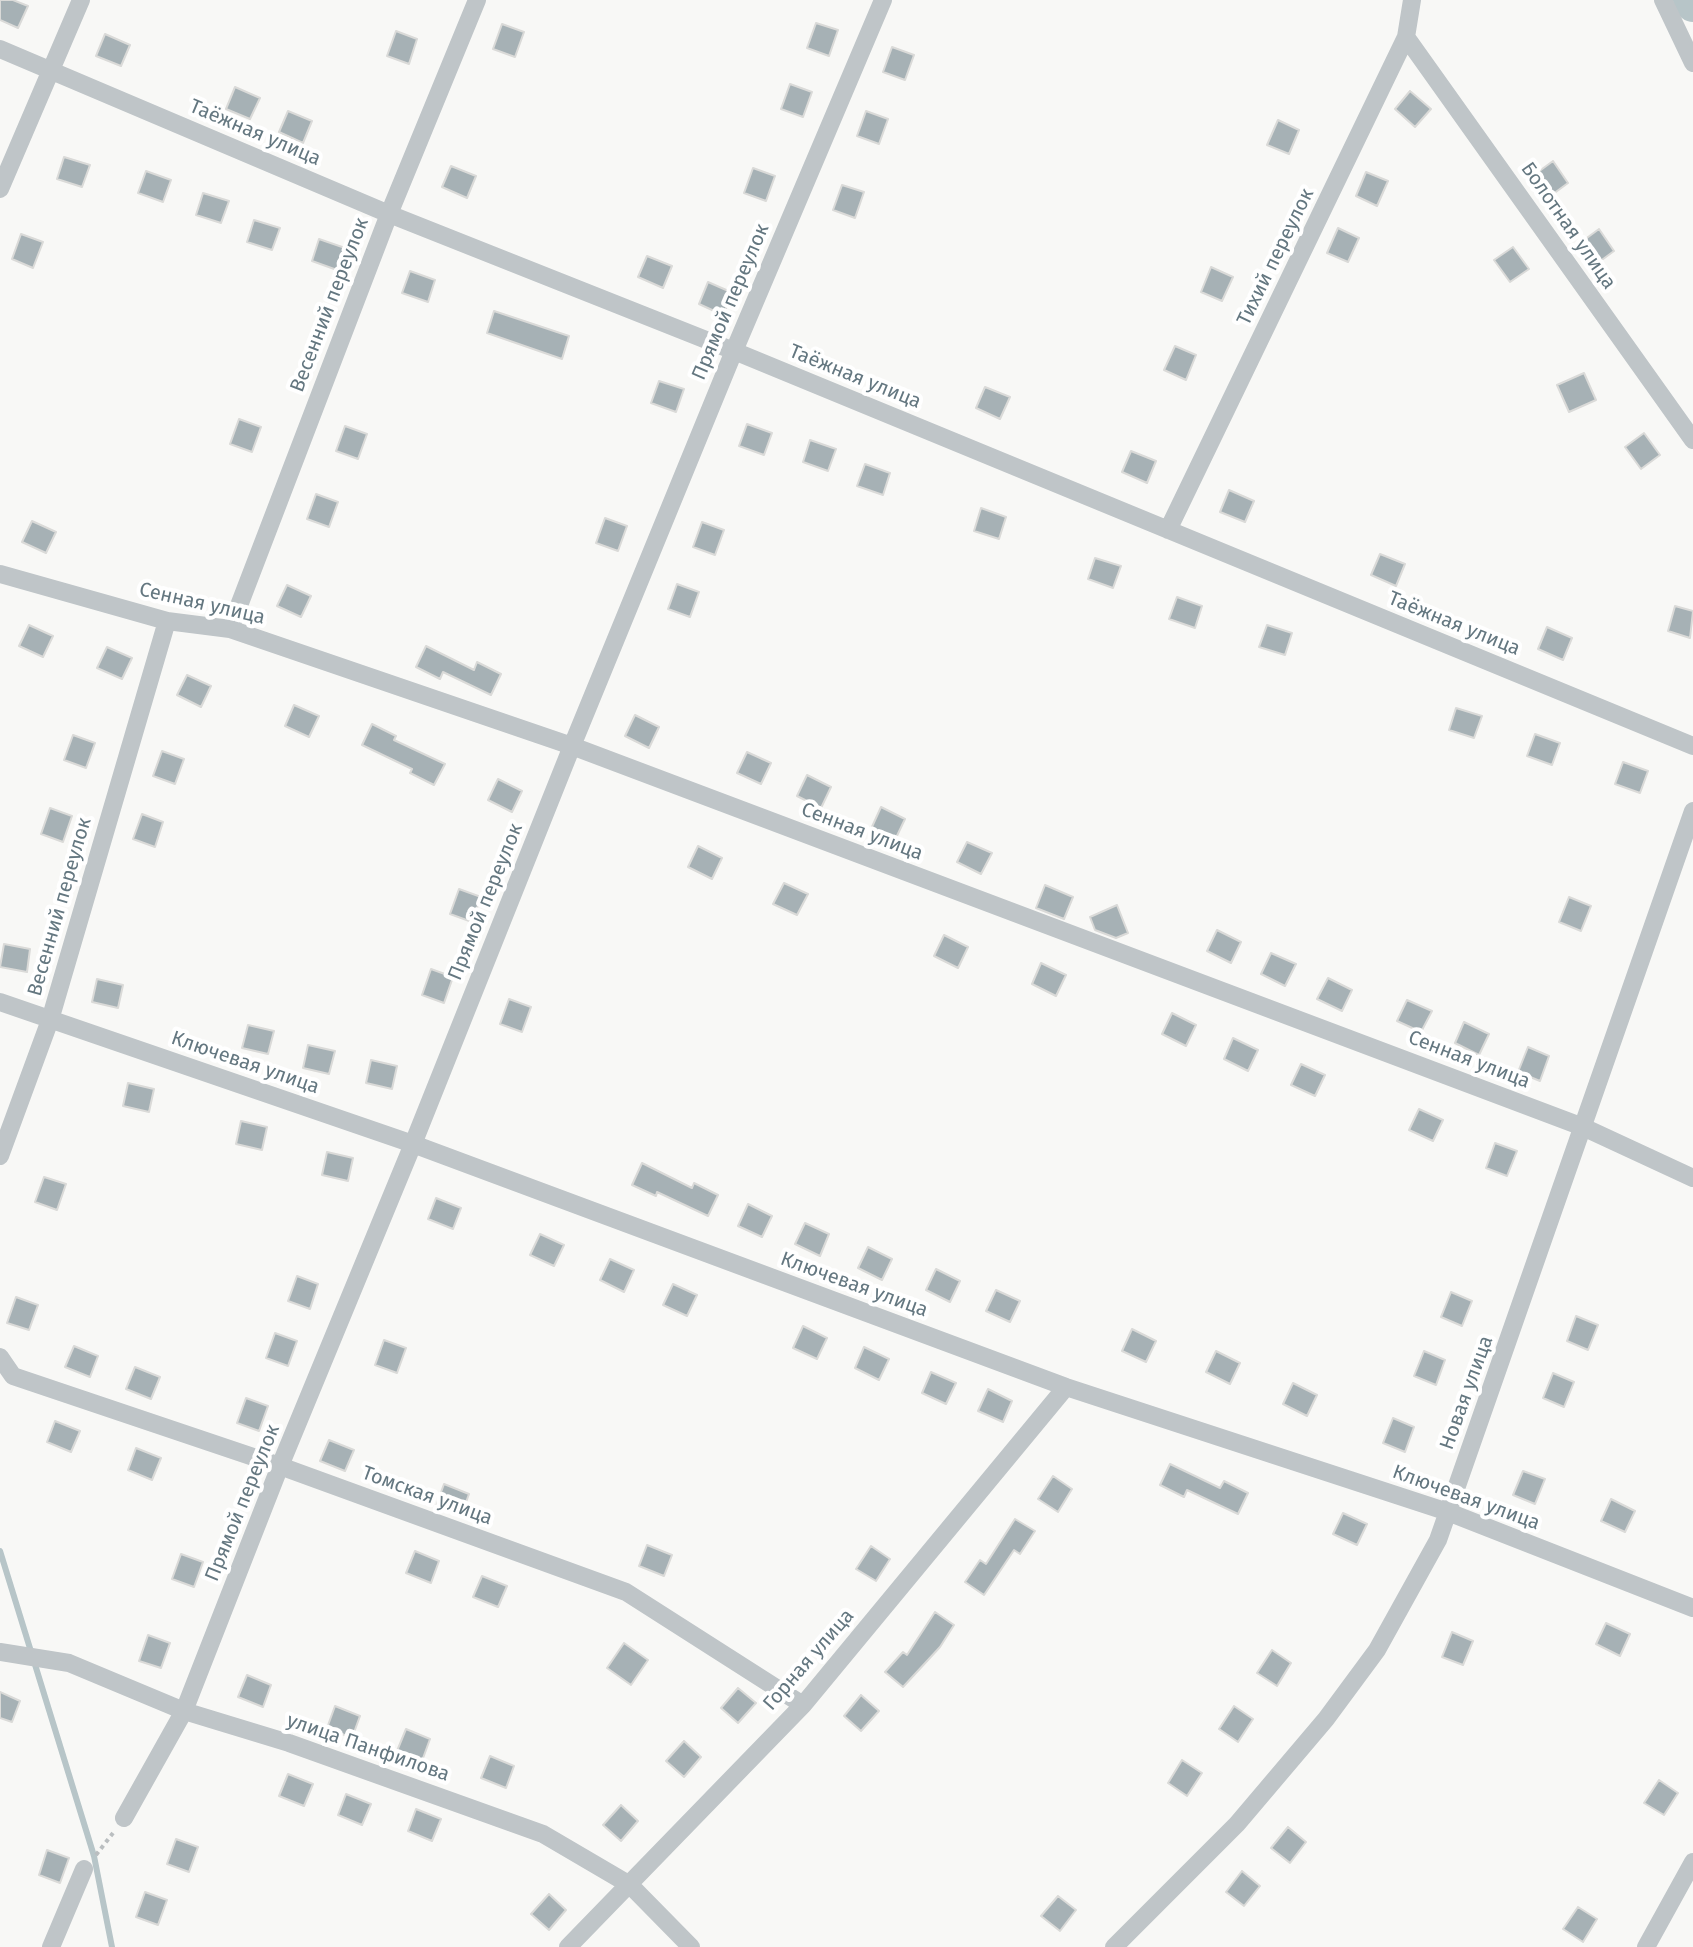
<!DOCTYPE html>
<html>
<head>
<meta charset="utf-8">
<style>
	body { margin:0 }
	canvas { display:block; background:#f8f8f6 }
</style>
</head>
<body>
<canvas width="1693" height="1947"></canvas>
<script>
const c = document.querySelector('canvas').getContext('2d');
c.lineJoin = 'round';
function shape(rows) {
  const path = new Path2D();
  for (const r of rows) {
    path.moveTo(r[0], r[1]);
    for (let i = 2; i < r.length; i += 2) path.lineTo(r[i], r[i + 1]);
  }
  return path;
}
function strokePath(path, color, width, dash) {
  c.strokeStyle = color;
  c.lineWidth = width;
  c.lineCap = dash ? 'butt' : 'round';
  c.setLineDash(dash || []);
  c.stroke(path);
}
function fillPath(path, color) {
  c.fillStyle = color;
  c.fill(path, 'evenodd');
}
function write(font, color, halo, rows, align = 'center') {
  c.font = font + ' "Fira Sans",sans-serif';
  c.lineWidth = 8;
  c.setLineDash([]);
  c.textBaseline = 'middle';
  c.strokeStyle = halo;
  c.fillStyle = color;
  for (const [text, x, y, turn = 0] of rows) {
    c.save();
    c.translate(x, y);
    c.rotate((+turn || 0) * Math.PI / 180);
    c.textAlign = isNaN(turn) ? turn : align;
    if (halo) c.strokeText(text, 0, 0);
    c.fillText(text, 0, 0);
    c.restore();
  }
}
strokePath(shape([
	[0,1551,94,1856,112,1947]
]), '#b7c5c8', 6);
strokePath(shape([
	[1691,0,1693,4]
]), '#b7c5c8', 36);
const building = shape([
	[0,0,13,0,28,6,18,28,0,20,0,0],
	[816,23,838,30,829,56,807,48,816,23],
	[502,24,524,32,515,57,493,49,502,24],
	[396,31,417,39,409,64,387,56,396,31],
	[105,34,130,45,121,66,96,56,105,34],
	[892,47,914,55,905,80,883,72,892,47],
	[790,84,812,92,803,117,781,109,790,84],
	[235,87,260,98,250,119,226,109,235,87],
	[1410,91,1431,109,1415,127,1395,109,1410,91],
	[288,111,312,121,303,143,279,132,288,111],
	[866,111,888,119,879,144,857,136,866,111],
	[1278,120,1299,130,1289,154,1267,145,1278,120],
	[64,157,90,165,82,187,57,179,64,157],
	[1553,161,1568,183,1549,197,1534,175,1553,161],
	[451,166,476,176,467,198,442,187,451,166],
	[753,168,775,176,766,201,744,193,753,168],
	[146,171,171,180,163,202,138,193,146,171],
	[1366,172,1388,181,1377,206,1356,196,1366,172],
	[842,185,864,192,855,218,833,210,842,185],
	[203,193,229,201,221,223,196,215,203,193],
	[254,220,280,228,272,250,247,242,254,220],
	[1338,228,1359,238,1348,262,1327,253,1338,228],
	[1599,229,1614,251,1595,265,1580,243,1599,229],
	[21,234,43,242,33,268,12,259,21,234],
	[319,239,345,248,337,270,312,261,319,239],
	[1513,247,1529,269,1510,282,1494,260,1513,247],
	[647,256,672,266,663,288,638,277,647,256],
	[1211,267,1233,277,1222,301,1201,292,1211,267],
	[410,271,435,280,428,302,402,293,410,271],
	[708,282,733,293,723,315,699,304,708,282],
	[494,311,569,336,562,359,487,333,494,311],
	[1175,346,1196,355,1186,380,1164,370,1175,346],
	[1584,373,1596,400,1569,412,1557,385,1584,373],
	[659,381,684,389,676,412,651,403,659,381],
	[985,387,1010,397,1000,419,976,408,985,387],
	[239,419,261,427,252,452,230,444,239,419],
	[747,424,772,433,764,455,739,446,747,424],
	[345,426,367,434,358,459,336,451,345,426],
	[1644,433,1660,455,1641,469,1625,447,1644,433],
	[810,440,836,449,828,471,803,462,810,440],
	[1131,451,1156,461,1147,483,1122,472,1131,451],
	[865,464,890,473,883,495,857,486,865,464],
	[1229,490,1254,501,1245,522,1220,512,1229,490],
	[316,494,338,502,329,527,307,519,316,494],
	[981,508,1006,517,999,539,974,531,981,508],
	[605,518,627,526,618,551,596,543,605,518],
	[32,521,56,532,46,553,22,542,32,521],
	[702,522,724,530,715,555,693,547,702,522],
	[1380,554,1405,564,1396,586,1371,575,1380,554],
	[1095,558,1121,566,1113,588,1088,579,1095,558],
	[677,584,699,592,690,617,668,609,677,584],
	[287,585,311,596,301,617,277,606,287,585],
	[1177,597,1202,606,1195,628,1169,619,1177,597],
	[1675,606,1693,611,1690,638,1668,631,1675,606],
	[29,625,53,636,43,657,19,646,29,625],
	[1267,625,1292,633,1285,655,1259,647,1267,625],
	[1547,627,1572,638,1563,660,1538,649,1547,627],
	[426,646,474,670,477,662,501,674,491,695,443,672,440,679,416,667,426,646],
	[107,647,132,658,122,679,97,668,107,647],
	[187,675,211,686,201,707,177,695,187,675],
	[294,705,319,716,309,737,285,726,294,705],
	[1456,708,1482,716,1474,738,1449,730,1456,708],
	[635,715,659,727,649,748,625,736,635,715],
	[372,724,396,736,394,740,445,764,434,785,410,773,412,769,362,745,372,724],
	[1535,734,1560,743,1552,765,1527,756,1535,734],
	[73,735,95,743,86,768,64,760,73,735],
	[162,751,184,759,175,784,153,776,162,751],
	[747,752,771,763,761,784,737,773,747,752],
	[1623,762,1648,771,1640,793,1615,784,1623,762],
	[807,775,831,787,821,808,797,796,807,775],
	[498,779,522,791,512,812,488,800,498,779],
	[881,807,905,819,895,840,871,829,881,807],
	[50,808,72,816,63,842,41,834,50,808],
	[142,814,163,822,155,847,133,839,142,814],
	[967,842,992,853,981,874,957,862,967,842],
	[698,846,722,858,712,879,688,867,698,846],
	[784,883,808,894,797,915,773,904,784,883],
	[1045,885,1073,897,1064,919,1036,908,1045,885],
	[459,889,481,897,472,922,450,914,459,889],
	[1569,897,1591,906,1581,931,1559,922,1569,897],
	[1117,905,1128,933,1116,938,1095,930,1090,917,1117,905],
	[1217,930,1241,942,1231,963,1207,951,1217,930],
	[944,935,968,947,958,968,934,956,944,935],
	[4,944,30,949,27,972,0,967,4,944],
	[1271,953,1296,964,1285,986,1261,974,1271,953],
	[1041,963,1066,975,1056,996,1032,984,1041,963],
	[431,969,453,977,444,1003,422,995,431,969],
	[1328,978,1352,990,1342,1011,1317,999,1328,978],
	[97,979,123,985,118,1008,92,1002,97,979],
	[509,999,531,1007,522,1032,500,1024,509,999],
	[1407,1000,1432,1011,1421,1032,1397,1021,1407,1000],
	[1172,1013,1196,1025,1186,1046,1162,1034,1172,1013],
	[1464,1022,1489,1034,1479,1055,1455,1043,1464,1022],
	[248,1025,274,1031,268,1054,242,1048,248,1025],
	[1233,1038,1258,1050,1248,1071,1224,1059,1233,1038],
	[308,1045,335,1051,329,1074,303,1068,308,1045],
	[1528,1047,1549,1056,1540,1081,1518,1072,1528,1047],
	[371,1060,397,1066,392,1089,366,1083,371,1060],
	[1301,1064,1325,1075,1315,1096,1291,1085,1301,1064],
	[128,1083,154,1089,149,1112,123,1106,128,1083],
	[1419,1109,1443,1120,1433,1141,1409,1130,1419,1109],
	[241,1121,267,1127,262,1150,236,1144,241,1121],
	[1495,1143,1517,1151,1507,1176,1486,1168,1495,1143],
	[327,1152,353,1158,348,1181,322,1175,327,1152],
	[642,1163,692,1188,694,1183,718,1195,708,1216,657,1192,656,1196,632,1185,642,1163],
	[44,1177,66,1184,57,1210,35,1202,44,1177],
	[436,1198,461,1208,453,1229,428,1219,436,1198],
	[748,1204,772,1216,762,1237,738,1226,748,1204],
	[805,1223,829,1234,820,1256,795,1244,805,1223],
	[540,1234,564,1245,554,1266,530,1255,540,1234],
	[868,1247,892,1259,882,1280,858,1268,868,1247],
	[610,1259,634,1270,624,1292,600,1280,610,1259],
	[936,1269,960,1281,950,1302,926,1290,936,1269],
	[297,1276,318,1284,310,1309,288,1301,297,1276],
	[673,1284,697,1295,687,1316,663,1305,673,1284],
	[996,1290,1020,1301,1010,1322,986,1311,996,1290],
	[1451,1292,1472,1301,1462,1326,1441,1317,1451,1292],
	[16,1297,38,1305,29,1330,7,1323,16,1297],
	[1576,1316,1598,1325,1588,1350,1567,1341,1576,1316],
	[803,1326,827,1338,817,1359,793,1348,803,1326],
	[1132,1329,1156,1341,1146,1362,1122,1351,1132,1329],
	[275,1333,297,1341,288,1366,266,1358,275,1333],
	[384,1340,406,1348,397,1373,375,1365,384,1340],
	[74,1346,98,1356,90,1377,65,1367,74,1346],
	[864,1347,889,1359,879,1380,855,1368,864,1347],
	[1216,1351,1240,1363,1230,1384,1206,1372,1216,1351],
	[1424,1351,1445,1360,1436,1385,1414,1376,1424,1351],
	[135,1367,160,1377,151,1399,126,1389,135,1367],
	[931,1372,956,1383,946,1404,922,1393,931,1372],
	[1553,1373,1574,1382,1564,1407,1543,1398,1553,1373],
	[1293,1383,1317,1395,1307,1416,1283,1404,1293,1383],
	[988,1389,1012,1401,1003,1422,978,1411,988,1389],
	[246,1398,268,1406,259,1431,237,1423,246,1398],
	[1393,1418,1414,1427,1405,1452,1383,1443,1393,1418],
	[55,1421,80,1431,71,1452,47,1442,55,1421],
	[329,1440,354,1450,345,1471,320,1461,329,1440],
	[136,1448,161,1458,152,1480,128,1470,136,1448],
	[1170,1464,1220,1488,1224,1481,1248,1493,1238,1514,1187,1490,1184,1497,1160,1485,1170,1464],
	[1523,1471,1545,1479,1535,1504,1513,1495,1523,1471],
	[1053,1476,1072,1489,1058,1512,1038,1499,1053,1476],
	[444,1484,469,1494,461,1516,436,1506,444,1484],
	[1611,1499,1635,1511,1625,1532,1601,1521,1611,1499],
	[1343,1513,1367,1524,1357,1545,1333,1534,1343,1513],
	[1015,1519,1035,1531,1020,1554,1014,1550,984,1595,965,1582,980,1560,986,1564,1015,1519],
	[647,1545,672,1555,664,1576,639,1566,647,1545],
	[871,1546,890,1559,876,1581,856,1569,871,1546],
	[415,1551,439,1561,431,1583,406,1573,415,1551],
	[181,1554,203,1562,194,1587,172,1579,181,1554],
	[482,1576,507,1586,498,1607,473,1597,482,1576],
	[935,1612,954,1625,940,1647,903,1687,885,1672,903,1652,907,1655,935,1612],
	[1606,1623,1630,1634,1620,1656,1596,1644,1606,1623],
	[1452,1632,1473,1641,1463,1665,1442,1657,1452,1632],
	[148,1635,170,1643,161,1668,139,1661,148,1635],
	[624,1643,648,1660,631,1685,607,1668,624,1643],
	[1272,1650,1291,1663,1277,1686,1257,1673,1272,1650],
	[247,1675,271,1685,263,1707,238,1697,247,1675],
	[738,1688,756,1703,738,1723,721,1708,738,1688],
	[0,1692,20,1701,12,1722,0,1718,0,1692],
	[861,1695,879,1711,861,1731,844,1716,861,1695],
	[335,1706,360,1716,352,1738,327,1728,335,1706],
	[1234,1706,1253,1719,1238,1742,1219,1729,1234,1706],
	[406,1729,430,1739,422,1761,397,1751,406,1729],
	[684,1741,701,1757,684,1777,666,1761,684,1741],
	[490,1756,514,1766,506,1788,481,1778,490,1756],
	[1182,1760,1202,1773,1187,1796,1168,1783,1182,1760],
	[288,1774,313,1784,304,1806,279,1796,288,1774],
	[1659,1780,1678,1793,1664,1815,1644,1803,1659,1780],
	[346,1794,371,1804,362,1825,338,1815,346,1794],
	[621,1805,638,1821,621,1841,603,1825,621,1805],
	[416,1809,441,1819,432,1841,408,1831,416,1809],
	[1288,1827,1306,1842,1290,1863,1271,1848,1288,1827],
	[176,1839,198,1847,189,1872,167,1864,176,1839],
	[47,1850,69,1858,60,1883,39,1875,47,1850],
	[1242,1871,1260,1886,1244,1906,1226,1892,1242,1871],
	[145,1892,167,1900,158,1925,136,1917,145,1892],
	[549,1894,566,1910,549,1930,531,1914,549,1894],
	[1058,1896,1076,1910,1060,1931,1041,1916,1058,1896],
	[1578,1907,1597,1919,1583,1942,1563,1929,1578,1907]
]);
fillPath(building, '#a6b1b5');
strokePath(building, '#dadad8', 2);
strokePath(shape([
	[96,1855,113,1833]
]), '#babec0', 4, [4, 4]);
strokePath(shape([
	[1663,0,1693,63],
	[1406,37,1693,440],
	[0,49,389,214,734,351,1693,746],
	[0,189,81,0],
	[1168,530,1406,37,1412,0],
	[0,574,167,621,230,629,572,746,1583,1127,1693,1178],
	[230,629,389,214,477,0],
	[0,1002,413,1144,1066,1387,1448,1512,1693,1608],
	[0,1156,50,1020,167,621],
	[0,1357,13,1376,280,1466,626,1592,803,1705],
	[0,1652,69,1663,184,1711,289,1743,543,1834,630,1885,691,1947],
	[124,1818,184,1711,280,1466,413,1144,572,746,734,351,883,0],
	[51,1947,84,1869],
	[568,1947,803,1705,1066,1387],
	[1114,1947,1237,1824,1326,1719,1377,1650,1438,1540,1693,811],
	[1646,1947,1693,1862]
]), '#bfc5c8', 18);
write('20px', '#647780', '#fff', [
	["Таёжная улица",255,133,23],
	["Болотная улица",1568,226,55],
	["Тихий переулок",1276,257,-64],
	["Прямой переулок",731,302,-67],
	["Весенний переулок",330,305,-69],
	["Таёжная улица",855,377,22],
	["Сенная улица",202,604,13],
	["Таёжная улица",1454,624,22],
	["Сенная улица",862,832,21],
	["Прямой переулок",486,902,-68],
	["Весенний переулок",60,907,-74],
	["Сенная улица",1469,1060,21],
	["Ключевая улица",245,1063,19],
	["Ключевая улица",854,1285,20],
	["Новая улица",1467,1393,-70],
	["Томская улица",427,1496,20],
	["Ключевая улица",1466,1498,20],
	["Прямой переулок",243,1503,-68],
	["Горная улица",809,1660,-49],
	["улица Панфилова",368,1748,19]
]);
</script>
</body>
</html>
